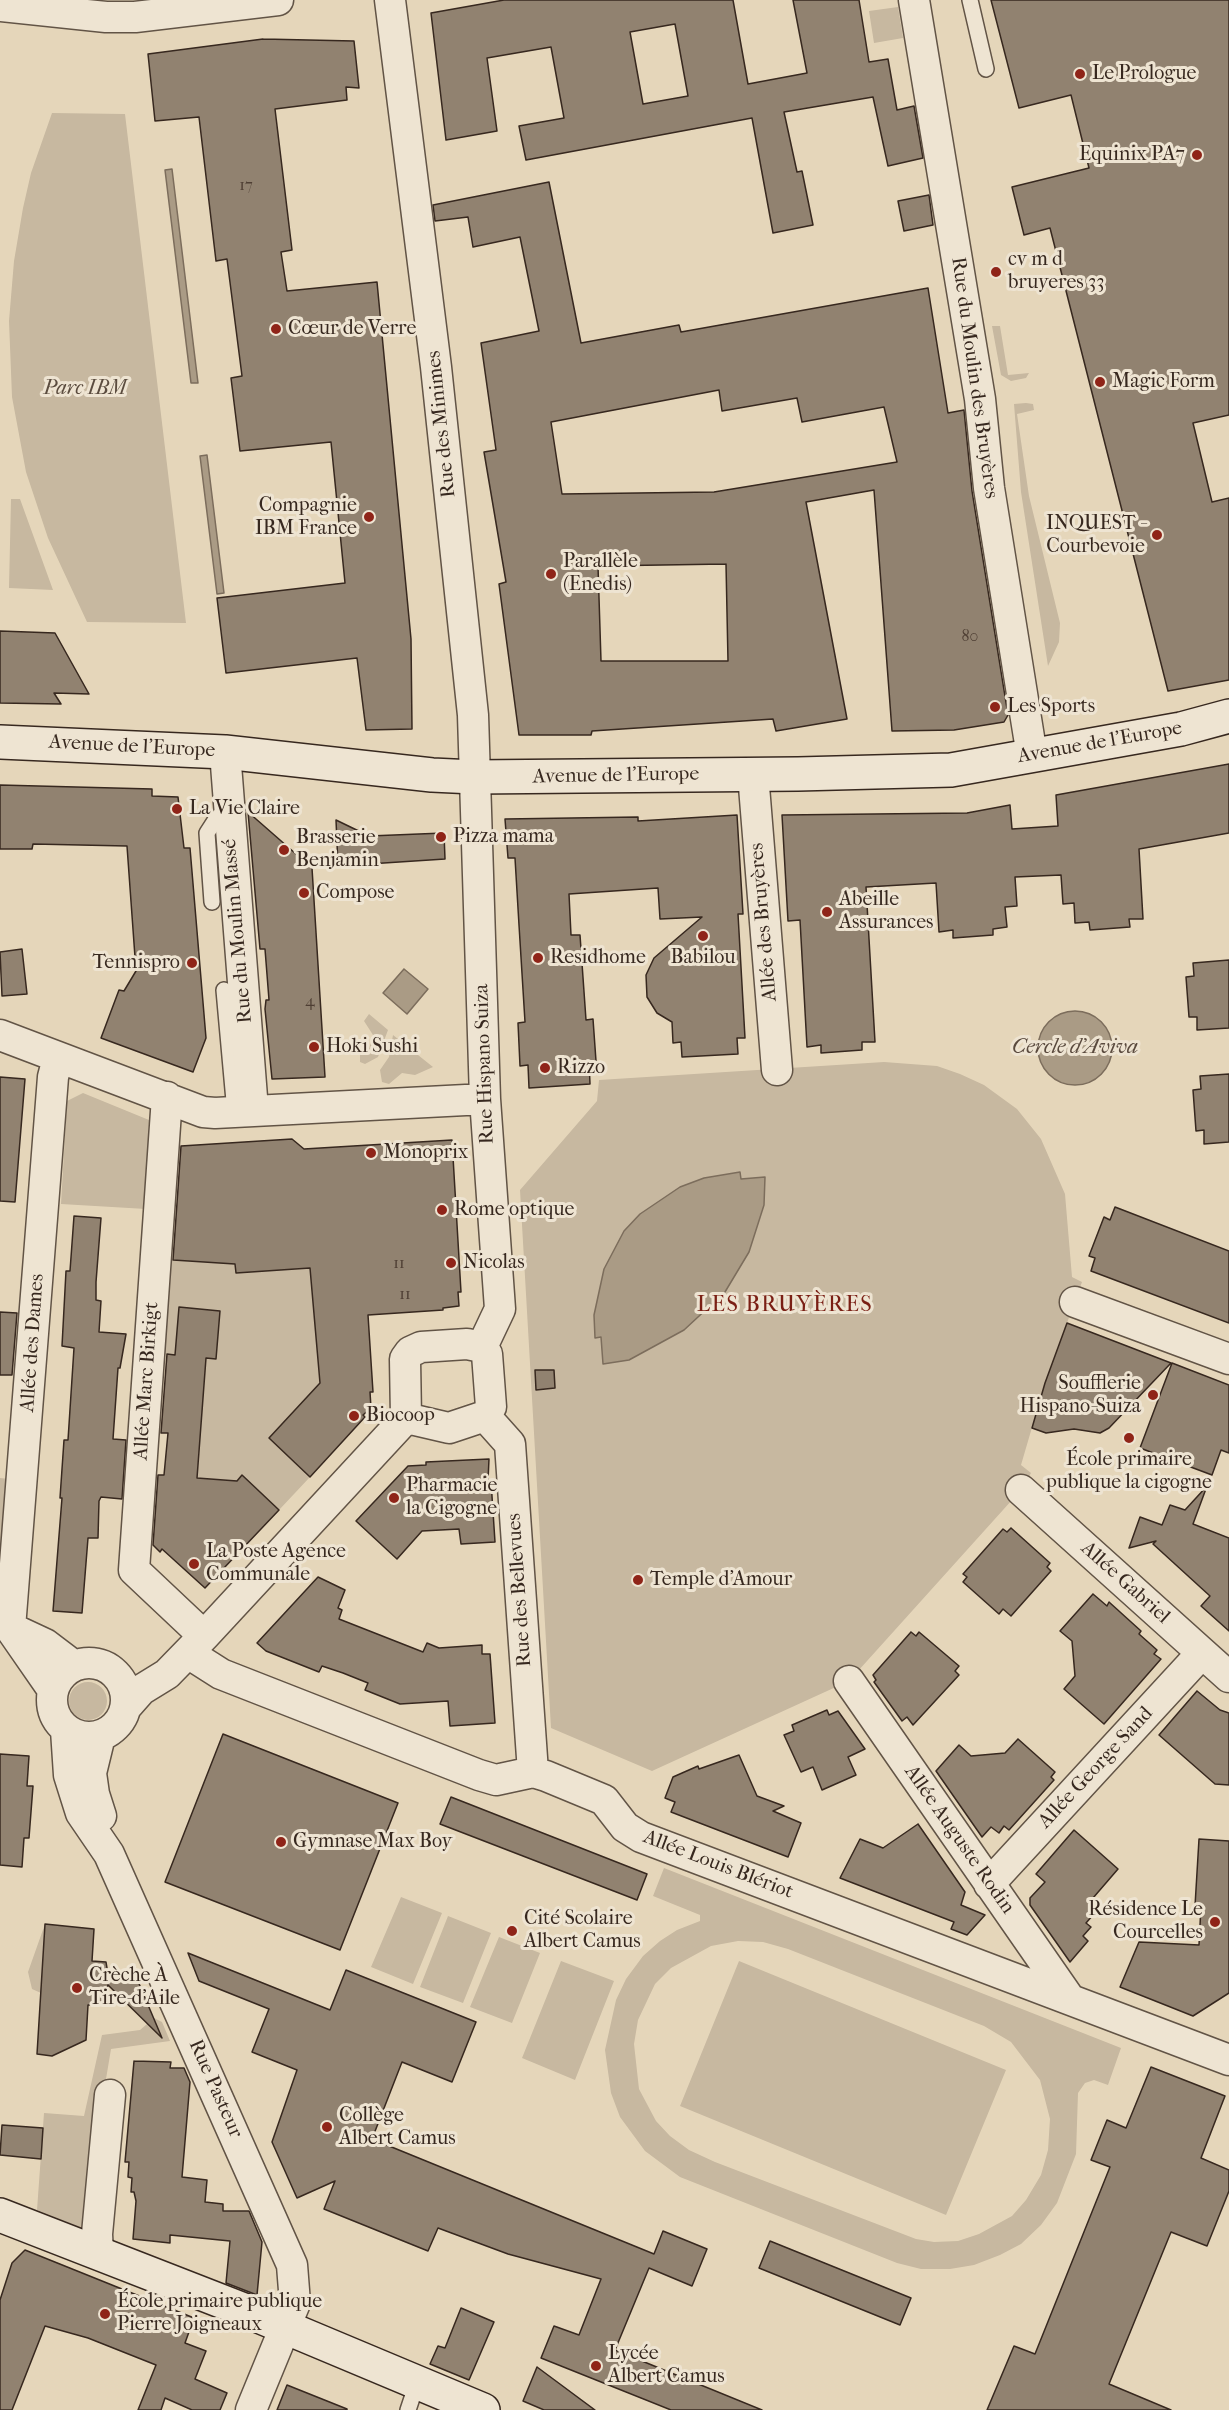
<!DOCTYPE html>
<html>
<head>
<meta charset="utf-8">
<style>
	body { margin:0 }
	canvas { display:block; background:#e5d6ba }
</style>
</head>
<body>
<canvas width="1229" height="2410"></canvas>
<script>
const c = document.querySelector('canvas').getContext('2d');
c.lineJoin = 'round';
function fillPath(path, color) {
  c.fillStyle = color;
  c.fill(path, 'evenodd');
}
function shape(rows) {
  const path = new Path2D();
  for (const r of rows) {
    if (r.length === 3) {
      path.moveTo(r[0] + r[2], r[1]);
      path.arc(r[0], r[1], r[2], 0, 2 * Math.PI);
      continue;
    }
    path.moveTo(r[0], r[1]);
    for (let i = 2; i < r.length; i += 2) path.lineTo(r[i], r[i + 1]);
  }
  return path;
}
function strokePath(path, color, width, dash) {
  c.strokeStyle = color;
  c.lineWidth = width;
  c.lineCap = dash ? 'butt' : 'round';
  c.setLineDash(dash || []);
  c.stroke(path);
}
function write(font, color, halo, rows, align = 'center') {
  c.font = font + ' "IM FELL French Canon",serif';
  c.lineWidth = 6;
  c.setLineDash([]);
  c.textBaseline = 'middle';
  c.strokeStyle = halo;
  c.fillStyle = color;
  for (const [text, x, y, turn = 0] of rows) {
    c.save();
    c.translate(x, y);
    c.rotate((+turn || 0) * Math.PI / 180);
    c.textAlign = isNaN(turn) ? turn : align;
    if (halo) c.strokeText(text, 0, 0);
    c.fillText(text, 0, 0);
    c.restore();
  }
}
fillPath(shape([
	[898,7,903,38,874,43,869,11],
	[52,113,125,114,186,623,87,622,48,538,26,472,12,397,9,321,14,261,23,208,31,173],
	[992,326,1000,326,1008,375,1029,373,1026,378,1011,381,1001,375],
	[1026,403,1033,404,1034,410,1017,414,1029,496,1060,623,1059,642,1048,666,1021,492,1014,404],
	[11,499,20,499,53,590,9,588],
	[369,1014,388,1030,378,1057,365,1064,360,1062,360,1054,369,1049,373,1035,364,1021],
	[393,1035,433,1067,415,1075,402,1073,389,1084,382,1082,380,1070,389,1057],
	[884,1062,937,1066,960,1074,984,1085,1017,1109,1041,1139,1065,1194,1072,1277,1082,1282,1045,1383,1021,1465,1031,1473,1021,1490,849,1681,652,1771,551,1728,520,1190,597,1101,599,1080],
	[83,1093,149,1120,146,1209,61,1204,67,1101],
	[170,1260,235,1264,236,1273,326,1267,311,1280,320,1383,269,1438,310,1477,279,1510,242,1475,237,1481,197,1478,206,1358,216,1359,220,1311,180,1307,175,1355,162,1354],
	[0,1478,9,1479,0,1582],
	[88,1701,19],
	[664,1868,1121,2048,1108,2085,1094,2080,1085,2083,1078,2093,1076,2154,1057,2203,1041,2225,1021,2244,1000,2255,974,2265,950,2269,921,2269,897,2263,680,2177,645,2151,620,2117,611,2093,605,2050,616,2000,626,1979,643,1956,660,1941,677,1930,700,1921,700,1915,653,1896],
	[738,1941,763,1942,788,1949,984,2026,1011,2042,1040,2080,1050,2119,1048,2150,1041,2175,1026,2200,1012,2216,979,2234,958,2241,934,2242,916,2239,715,2162,689,2150,670,2136,656,2121,639,2089,634,2044,638,2020,655,1984,671,1968,711,1946],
	[401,1897,442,1913,413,1984,371,1967],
	[448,1916,491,1933,463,2003,420,1987],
	[45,1924,41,1993,32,1989,28,1972],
	[499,1937,540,1953,512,2023,470,2007],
	[561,1961,614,1981,575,2080,522,2058],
	[739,1961,1006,2070,946,2215,680,2106],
	[154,2018,162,2022,170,2041,111,2049,104,2091,92,2232,37,2210,44,2113,84,2116,102,2035,140,2030]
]), '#c7b8a0');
const water = shape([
	[172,169,198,383,191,383,165,170,172,169],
	[207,455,224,593,217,594,200,456,207,455],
	[404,969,428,989,407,1014,383,993,404,969],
	[1075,1048,37],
	[740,1172,741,1179,765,1177,764,1205,749,1252,725,1292,684,1330,629,1360,603,1364,601,1337,595,1338,594,1315,604,1269,624,1231,640,1214,680,1187,704,1178,740,1172]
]);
fillPath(water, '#aa9b85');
strokePath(water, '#7c6d5c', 1.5);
const building = shape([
	[504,0,733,0,748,84,807,73,793,0,859,0,869,62,888,59,897,110,914,106,923,158,888,166,873,97,784,112,797,172,802,171,813,225,773,233,752,118,526,160,519,126,564,118,551,47,487,58,497,131,446,140,431,13,504,0],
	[675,24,688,96,643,104,630,32,675,24],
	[991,0,1229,0,1229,415,1193,423,1212,502,1229,498,1229,680,1168,691,1050,228,1024,235,1012,187,1089,168,1071,95,1019,108,991,0],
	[263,39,354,41,359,88,346,87,347,100,275,109,292,250,281,252,287,291,377,282,411,639,412,729,366,730,357,658,226,673,217,598,345,583,331,442,240,451,231,378,242,376,227,259,216,261,199,117,155,121,148,54,263,39],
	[549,182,581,343,679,325,681,332,928,288,948,413,964,410,972,491,1008,715,1004,722,954,730,892,731,874,490,806,502,847,719,776,731,773,719,592,731,591,735,519,735,499,584,506,582,484,452,496,450,481,343,539,331,520,237,473,247,468,217,435,221,433,205,549,182],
	[719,390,722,411,797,398,802,422,884,407,897,462,714,492,562,494,551,422,719,390],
	[726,564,728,661,601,661,598,566,726,564],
	[929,195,933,225,904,231,898,201,929,195],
	[0,631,55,633,89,694,54,693,61,704,0,703,0,631],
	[1229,764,1229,833,1139,849,1143,919,1129,919,1130,927,1090,930,1089,922,1075,923,1074,903,1063,904,1061,875,1015,877,1017,906,1005,907,1007,927,993,929,993,935,953,938,953,930,939,932,936,883,866,887,875,1042,862,1042,862,1050,821,1053,821,1045,807,1047,800,920,788,921,782,815,967,813,1010,805,1012,829,1058,826,1056,795,1229,764],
	[0,785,152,789,152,796,178,797,184,848,190,848,206,1038,193,1072,101,1038,119,990,124,991,136,971,127,846,33,844,32,849,0,849,0,785],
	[248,812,312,868,325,1077,272,1079,265,1009,266,1000,269,1000,265,949,260,949,248,812],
	[737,815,743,914,738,914,745,1038,737,1038,738,1054,682,1057,681,1042,673,1043,672,1022,657,1013,647,997,646,975,654,958,702,917,660,919,658,888,569,894,571,935,580,935,586,1020,593,1019,596,1061,589,1061,590,1084,529,1088,528,1065,520,1066,518,1023,525,1022,519,925,515,858,508,858,505,819,638,817,638,821,737,815],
	[336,820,369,836,444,833,445,859,338,866,336,820],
	[22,949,27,994,2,996,0,952,22,949],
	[1229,960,1229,1028,1197,1030,1197,1017,1189,1017,1186,977,1194,976,1193,963,1229,960],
	[1229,1074,1229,1142,1204,1144,1204,1130,1196,1131,1193,1090,1201,1089,1200,1076,1229,1074],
	[0,1077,25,1079,15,1202,0,1201,0,1077],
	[292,1139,304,1149,452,1140,461,1292,458,1292,459,1306,443,1308,443,1310,368,1315,373,1392,370,1392,371,1408,363,1415,365,1417,310,1477,269,1438,320,1383,310,1268,236,1273,235,1264,173,1260,181,1146,292,1139],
	[1115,1207,1229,1251,1229,1323,1091,1271,1095,1258,1089,1256,1104,1217,1110,1220,1115,1207],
	[74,1216,101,1218,96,1282,96,1300,101,1301,99,1332,126,1334,120,1368,118,1368,113,1439,126,1440,122,1499,101,1497,99,1501,98,1538,88,1538,82,1613,53,1611,62,1498,60,1498,64,1440,68,1440,74,1348,62,1346,66,1271,70,1271,74,1216],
	[179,1307,220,1311,216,1359,206,1358,197,1478,237,1481,242,1475,279,1510,205,1588,162,1549,160,1552,153,1545,158,1475,164,1475,168,1433,161,1433,167,1354,175,1355,179,1307],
	[0,1312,17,1313,12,1375,0,1375,0,1312],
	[1067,1323,1171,1363,1109,1428,1100,1433,1074,1429,1046,1433,1032,1428,1045,1383,1067,1323],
	[1172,1363,1229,1385,1229,1453,1221,1450,1212,1475,1140,1448,1172,1363],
	[535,1370,554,1370,555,1388,536,1390,535,1370],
	[489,1459,488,1481,491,1481,495,1542,461,1544,459,1529,422,1531,397,1559,356,1521,408,1466,426,1465,426,1462,489,1459],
	[1207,1486,1193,1524,1229,1538,1229,1631,1201,1606,1210,1596,1153,1544,1156,1541,1129,1548,1140,1517,1162,1525,1170,1505,1185,1510,1207,1486],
	[1011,1528,1050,1563,1047,1567,1051,1571,1011,1616,1003,1609,999,1614,963,1582,967,1577,963,1574,1003,1529,1007,1532,1011,1528],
	[318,1577,345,1590,338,1608,342,1610,339,1619,423,1652,427,1643,439,1648,482,1645,482,1654,490,1654,495,1723,450,1726,448,1701,400,1704,365,1690,368,1683,343,1673,322,1666,319,1672,266,1651,257,1643,318,1577],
	[1093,1594,1107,1606,1109,1602,1141,1631,1139,1634,1157,1650,1154,1654,1161,1659,1104,1724,1064,1689,1075,1676,1072,1641,1060,1631,1093,1594],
	[911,1632,916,1636,919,1632,959,1666,955,1671,959,1675,913,1725,907,1717,902,1721,874,1682,876,1680,873,1675,911,1632],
	[1197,1691,1220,1710,1229,1713,1229,1785,1215,1784,1159,1735,1197,1691],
	[827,1710,829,1715,838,1711,865,1749,848,1757,856,1775,822,1790,813,1767,801,1772,784,1735,794,1731,792,1725,827,1710],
	[223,1734,398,1803,340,1950,165,1882,223,1734],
	[1018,1739,1055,1772,1051,1777,1054,1780,1009,1830,1004,1826,999,1833,991,1827,982,1837,936,1771,959,1745,971,1756,1005,1753,1018,1739],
	[0,1754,29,1756,27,1786,33,1786,29,1838,24,1838,22,1867,0,1865,0,1754],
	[739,1755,757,1796,784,1806,773,1811,801,1823,788,1857,671,1812,675,1802,665,1798,673,1777,698,1766,699,1769,739,1755],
	[451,1797,647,1874,637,1900,440,1824,451,1797],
	[918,1824,965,1892,961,1905,985,1915,967,1935,951,1929,954,1922,840,1878,860,1839,883,1848,918,1824],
	[1074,1830,1118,1869,1093,1898,1101,1906,1086,1923,1091,1927,1083,1936,1088,1941,1070,1962,1030,1905,1030,1898,1045,1882,1036,1874,1074,1830],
	[1199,1839,1229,1841,1229,1993,1193,2016,1120,1987,1139,1942,1199,1945,1201,1906,1195,1906,1199,1839],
	[45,1924,94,1929,92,1961,106,1962,109,1980,132,1967,162,2038,108,1985,101,2005,88,2005,86,2040,52,2056,37,2054,45,1924],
	[188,1953,330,2010,346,1970,476,2022,452,2082,402,2062,372,2139,654,2254,663,2231,707,2249,692,2286,649,2268,615,2350,762,2410,671,2410,541,2358,554,2326,579,2335,601,2279,508,2254,438,2228,428,2251,324,2209,335,2181,297,2198,272,2142,297,2070,252,2052,269,2009,199,1981,188,1953],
	[134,2061,171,2062,170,2068,184,2068,190,2082,182,2177,207,2180,205,2202,223,2204,223,2211,249,2211,262,2242,257,2295,226,2283,230,2241,170,2235,170,2243,133,2239,136,2201,134,2192,131,2192,132,2178,128,2177,129,2162,125,2162,134,2061],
	[1151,2067,1225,2096,1201,2158,1229,2170,1229,2191,1207,2246,1171,2232,1109,2384,1171,2410,987,2410,1014,2346,1035,2354,1110,2167,1091,2160,1107,2120,1126,2128,1151,2067],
	[2,2125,43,2128,41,2159,0,2155,2,2125],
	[770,2241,911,2298,900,2325,759,2268,770,2241],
	[25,2250,194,2318,185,2343,206,2351,195,2379,227,2393,220,2410,192,2410,165,2398,161,2410,138,2410,156,2365,88,2338,45,2326,12,2410,0,2410,0,2300,12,2263,25,2250],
	[461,2308,494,2322,469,2380,430,2364,438,2346,445,2348,461,2308],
	[537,2367,595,2410,544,2410,523,2401,537,2367],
	[287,2385,347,2409,347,2410,277,2410,287,2385]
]);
fillPath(building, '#918270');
strokePath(building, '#37281f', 1.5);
const lane = shape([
	[970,0,986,69],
	[212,902,207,833,216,819,227,809],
	[224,990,235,1112],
	[408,2410,417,2383]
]);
const street = shape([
	[390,0,436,367,473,715,485,1099,500,1309,482,1347],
	[914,0,980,399,989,488,1032,756],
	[0,6,106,17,135,17,278,0],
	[225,752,253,1110],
	[753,774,777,1070],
	[0,1035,203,1112,215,1113,485,1099],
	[167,1097,134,1570,204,1636],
	[1075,1302,1229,1359],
	[467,1344,482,1347,487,1354,491,1407,485,1416,449,1428,406,1418,405,1359,410,1352,421,1347,467,1344],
	[485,1416,510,1444,533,1772],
	[1021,1490,1229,1677],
	[0,1623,45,1644,74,1666],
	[10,1628,53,1077,58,1058],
	[10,1628,53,1690],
	[188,1653,221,1674,479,1775,496,1780,533,1772,546,1776,604,1800,625,1827,641,1837,1229,2060],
	[89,1700,37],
	[849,1681,1069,1998],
	[126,1707,141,1690,167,1674,204,1636,406,1418],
	[66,1730,69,1775,81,1813,109,1854,292,2265,295,2303,251,2410],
	[100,1736,91,1773,94,1794,101,1816],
	[989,1884,1202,1653],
	[98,2254,97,2234,110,2095]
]);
const secondary = shape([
	[0,742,225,752,432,775,474,777,798,774,951,770,1181,729,1229,716],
	[0,2215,249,2312,483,2410]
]);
strokePath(lane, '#625446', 18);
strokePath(street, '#625446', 33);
strokePath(secondary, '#37281f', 36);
strokePath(lane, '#eee4d2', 15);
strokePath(street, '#eee4d2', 30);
strokePath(secondary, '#eee4d2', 33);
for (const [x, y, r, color] of [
	[1080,74,6,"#8f2418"],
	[1197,155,6,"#8f2418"],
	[996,272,6,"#8f2418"],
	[276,329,6,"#8f2418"],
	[1100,382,6,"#8f2418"],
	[369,517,6,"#8f2418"],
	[1157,535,6,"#8f2418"],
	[551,574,6,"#8f2418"],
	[995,707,6,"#8f2418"],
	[177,809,6,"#8f2418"],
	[441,837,6,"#8f2418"],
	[284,850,6,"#8f2418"],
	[304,893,6,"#8f2418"],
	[827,912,6,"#8f2418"],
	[703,936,6,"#8f2418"],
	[538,958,6,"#8f2418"],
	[192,963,6,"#8f2418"],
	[314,1047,6,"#8f2418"],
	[545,1068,6,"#8f2418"],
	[371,1153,6,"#8f2418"],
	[442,1210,6,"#8f2418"],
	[451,1263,6,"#8f2418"],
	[1153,1395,6,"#8f2418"],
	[354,1416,6,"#8f2418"],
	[1129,1438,6,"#8f2418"],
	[394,1498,6,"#8f2418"],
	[194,1564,6,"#8f2418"],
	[638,1580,6,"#8f2418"],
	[281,1842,6,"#8f2418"],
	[1215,1922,6,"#8f2418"],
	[512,1931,6,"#8f2418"],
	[77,1988,6,"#8f2418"],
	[327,2127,6,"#8f2418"],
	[105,2314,6,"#8f2418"],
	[596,2366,6,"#8f2418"]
]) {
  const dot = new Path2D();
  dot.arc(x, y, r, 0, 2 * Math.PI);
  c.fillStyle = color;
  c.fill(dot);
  strokePath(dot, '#eee4d2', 2);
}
write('16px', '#4e3e33', null, [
	["17",246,186],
	["80",970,637],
	["4",310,1002],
	["11",399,1264],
	["11",405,1295]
]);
write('20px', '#37281f', '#eee4d2', [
	["Le Prologue",1092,74],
	["Equinix PA7",1185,155,"right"],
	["cv m d",1008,260],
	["bruyeres 33",1008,283],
	["Cœur de Verre",288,329],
	["Magic Form",1112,382],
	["Compagnie",357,506,"right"],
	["IBM France",357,529,"right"],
	["INQUEST -",1145,524,"right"],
	["Courbevoie",1145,547,"right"],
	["Parallèle",563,562],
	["(Enedis)",563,585],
	["Les Sports",1007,707],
	["La Vie Claire",189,809],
	["Pizza mama",453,837],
	["Brasserie",296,838],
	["Benjamin",296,861],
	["Compose",316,893],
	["Abeille",839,900],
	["Assurances",839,923],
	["Residhome",550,958],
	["Babilou",703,958,"center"],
	["Tennispro",180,963,"right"],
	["Hoki Sushi",326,1047],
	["Rizzo",557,1068],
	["Monoprix",383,1153],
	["Rome optique",454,1210],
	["Nicolas",463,1263],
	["Soufflerie",1141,1384,"right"],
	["Hispano-Suiza",1141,1407,"right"],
	["Biocoop",366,1416],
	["École primaire",1129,1460,"center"],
	["publique la cigogne",1129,1483,"center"],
	["Pharmacie",406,1486],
	["la Cigogne",406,1509],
	["La Poste Agence",206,1552],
	["Communale",206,1575],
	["Temple d'Amour",650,1580],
	["Gymnase Max Boy",293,1842],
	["Résidence Le",1203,1910,"right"],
	["Courcelles",1203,1933,"right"],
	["Cité Scolaire",524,1919],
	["Albert Camus",524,1942],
	["Crèche À",89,1976],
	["Tire-d’Aile",89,1999],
	["Collège",339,2116],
	["Albert Camus",339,2139],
	["École primaire publique",117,2302],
	["Pierre Joigneaux",117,2325],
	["Lycée",608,2354],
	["Albert Camus",608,2377]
], 'left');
write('20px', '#37281f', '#eee4d2', [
	["Rue du Moulin des Bruyères",974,378,82],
	["Rue des Minimes",442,424,-96],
	["Avenue de l'Europe",1100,743,-10],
	["Avenue de l'Europe",132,747,3],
	["Avenue de l'Europe",616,776,-1],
	["Allée des Bruyères",764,922,-95],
	["Rue du Moulin Massé",238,931,-95],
	["Rue Hispano Suiza",485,1064,-92],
	["Allée des Dames",33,1343,-86],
	["Allée Marc Birkigt",147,1381,-86],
	["Allée Gabriel",1125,1583,42],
	["Rue des Bellevues",520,1590,-94],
	["Allée George Sand",1096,1768,-47],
	["Allée Auguste Rodin",959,1840,55],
	["Allée Louis Blériot",718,1865,21],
	["Rue Pasteur",215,2089,66]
]);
write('italic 20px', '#5b4c3f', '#eee4d2', [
	["Parc IBM",85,389]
]);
write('italic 21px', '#5a4a3e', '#eee4d2', [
	["Cercle d'Aviva",1075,1048]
]);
c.letterSpacing = '1.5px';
write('22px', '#7a1f14', '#eee4d2', [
	["LES BRUYÈRES",785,1306]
]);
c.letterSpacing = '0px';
</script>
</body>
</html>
